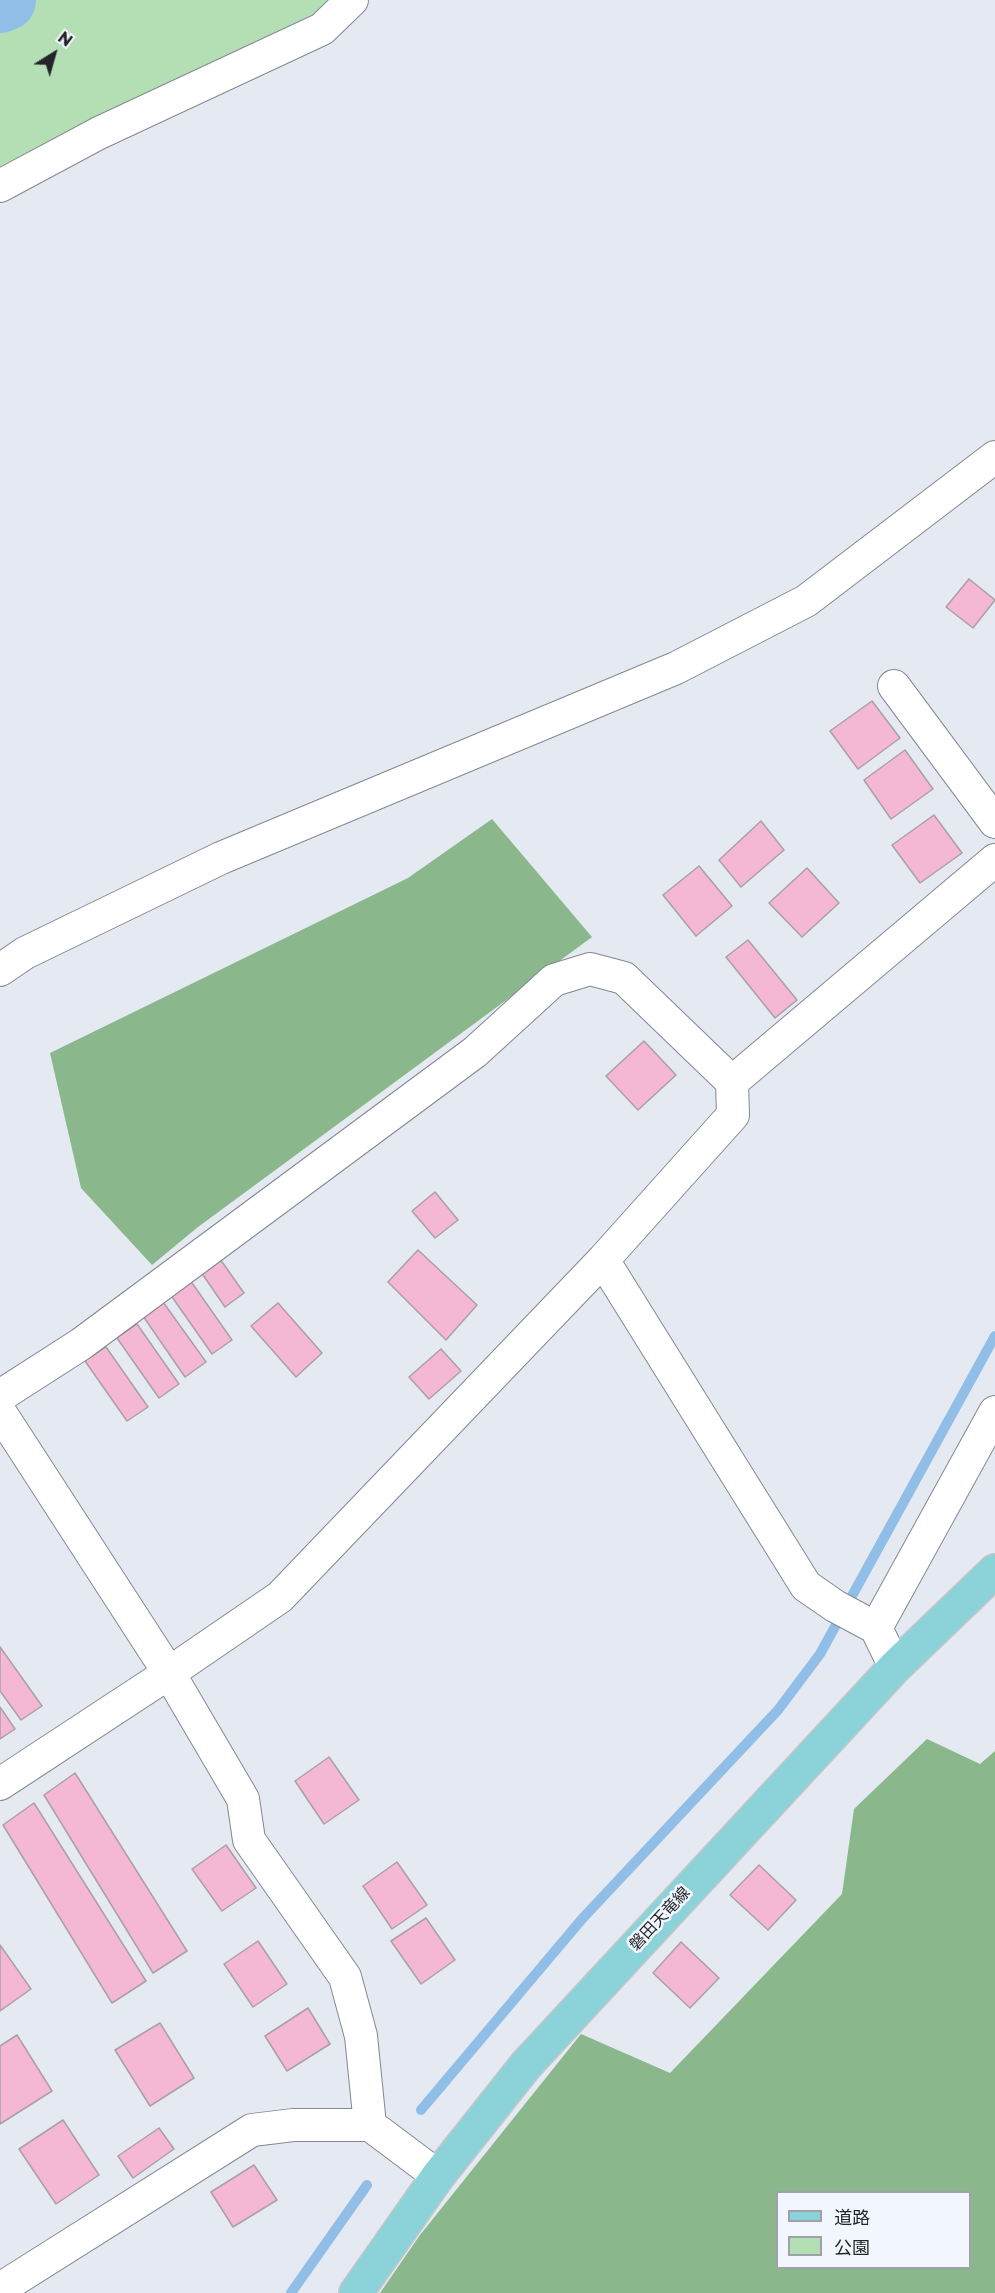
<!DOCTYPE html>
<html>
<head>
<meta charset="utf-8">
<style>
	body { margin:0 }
	#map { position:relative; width:995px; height:2293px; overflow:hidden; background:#e4e9f2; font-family:Montserrat,"Noto Sans JP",sans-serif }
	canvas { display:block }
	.legend { position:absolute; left:776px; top:2191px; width:195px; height:78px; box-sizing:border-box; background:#f2f6fe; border:2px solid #9fa2a8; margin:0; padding:8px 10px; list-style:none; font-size:18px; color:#232528 }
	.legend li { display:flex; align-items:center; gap:12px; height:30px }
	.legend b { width:30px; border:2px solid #9fa2a8 }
	.north { position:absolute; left:24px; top:24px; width:60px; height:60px; -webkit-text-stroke:4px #f2f6fe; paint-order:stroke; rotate:37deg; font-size:16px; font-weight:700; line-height:24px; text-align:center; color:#232528 }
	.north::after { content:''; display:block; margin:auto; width:21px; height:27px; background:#232528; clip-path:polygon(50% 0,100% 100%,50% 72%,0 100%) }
</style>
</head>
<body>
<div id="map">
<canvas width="995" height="2293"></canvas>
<ul class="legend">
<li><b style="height:8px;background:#8bd3d8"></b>道路</li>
<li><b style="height:16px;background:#b4dfb5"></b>公園</li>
</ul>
<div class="north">N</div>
</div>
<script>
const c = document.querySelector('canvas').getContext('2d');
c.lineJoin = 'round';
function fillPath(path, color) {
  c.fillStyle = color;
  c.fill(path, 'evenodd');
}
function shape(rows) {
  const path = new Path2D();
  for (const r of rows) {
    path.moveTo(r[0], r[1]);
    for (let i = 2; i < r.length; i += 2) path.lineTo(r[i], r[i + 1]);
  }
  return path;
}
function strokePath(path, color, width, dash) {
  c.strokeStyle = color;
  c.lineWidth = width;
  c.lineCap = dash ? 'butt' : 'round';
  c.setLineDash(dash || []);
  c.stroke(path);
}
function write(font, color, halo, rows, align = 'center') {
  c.font = font + ' Montserrat,"Noto Sans JP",sans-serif';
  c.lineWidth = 5;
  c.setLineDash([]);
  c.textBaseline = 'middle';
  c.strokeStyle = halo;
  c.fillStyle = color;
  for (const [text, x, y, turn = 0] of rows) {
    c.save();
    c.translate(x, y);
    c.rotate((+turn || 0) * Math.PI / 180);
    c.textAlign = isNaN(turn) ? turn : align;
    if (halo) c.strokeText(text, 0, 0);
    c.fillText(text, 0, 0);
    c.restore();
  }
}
fillPath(shape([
	[0,0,343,0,0,168]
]), '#b4dfb5');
fillPath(shape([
	[492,819,592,937,198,1227,152,1265,81,1188,50,1053,408,878],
	[927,1739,980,1764,995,1751,995,2293,380,2293,420,2235,581,2034,670,2073,842,1894,854,1809],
	[970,2192,970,2268,778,2268,778,2192]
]), '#8bb78c');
strokePath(shape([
	[421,2110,582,1919,778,1710,820,1654,995,1336],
	[291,2293,367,2185]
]), '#91bee7', 10);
strokePath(shape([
	[0,2,5,0]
]), '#91bee7', 62);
const building = shape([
	[969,579,995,600,973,628,946,607,969,579],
	[872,701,900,738,858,769,830,731,872,701],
	[905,750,933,789,891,819,864,780,905,750],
	[934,815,962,853,920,883,892,845,934,815],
	[761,821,784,850,741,887,719,860,761,821],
	[699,866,732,906,696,936,663,895,699,866],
	[807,868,839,903,802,937,769,903,807,868],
	[748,940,797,1000,775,1018,726,957,748,940],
	[644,1041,676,1075,638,1110,606,1076,644,1041],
	[435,1192,458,1220,435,1238,412,1211,435,1192],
	[418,1250,477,1305,446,1340,388,1282,418,1250],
	[220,1259,244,1293,225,1307,201,1272,220,1259],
	[190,1280,232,1340,212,1354,170,1294,190,1280],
	[163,1302,206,1362,185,1377,143,1316,163,1302],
	[278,1303,322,1353,296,1377,251,1326,278,1303],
	[137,1324,179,1384,159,1398,117,1338,137,1324],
	[106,1347,148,1407,127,1421,85,1361,106,1347],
	[441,1349,461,1371,429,1399,409,1377,441,1349],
	[0,1647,42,1706,21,1720,0,1691,0,1647],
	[0,1707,15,1729,0,1739,0,1707],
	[329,1757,359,1800,324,1824,295,1781,329,1757],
	[75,1773,187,1951,153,1973,44,1795,75,1773],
	[34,1803,146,1981,112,2003,3,1825,34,1803],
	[226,1845,256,1888,222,1911,192,1869,226,1845],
	[397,1862,427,1905,392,1929,363,1886,397,1862],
	[759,1865,796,1900,768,1930,730,1895,759,1865],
	[426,1918,455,1960,421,1984,391,1941,426,1918],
	[258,1941,287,1984,253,2007,224,1964,258,1941],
	[681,1942,719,1978,690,2008,653,1973,681,1942],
	[0,1945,31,1989,0,2011,0,1945],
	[308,2008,330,2044,287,2071,265,2036,308,2008],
	[160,2023,194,2078,150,2106,115,2050,160,2023],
	[17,2035,52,2091,0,2124,0,2046,17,2035],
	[63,2120,99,2175,56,2204,19,2149,63,2120],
	[159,2128,174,2149,133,2178,118,2156,159,2128],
	[254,2165,277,2200,233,2227,211,2192,254,2165]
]);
fillPath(building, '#f4b8d4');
strokePath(building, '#aba0a5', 1.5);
const minor = shape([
	[0,186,99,133,322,29,352,0],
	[894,686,995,822],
	[0,970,25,953,221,858,676,668,806,601,995,457],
	[732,1082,995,860],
	[603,1260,806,1586,835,1606,876,1628],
	[0,1396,81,1344,475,1052,554,980,590,969,624,978,732,1082,733,1115,603,1260,280,1597,169,1673,0,1784],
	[0,1412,169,1673,243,1799,249,1840,345,1977,361,2036,370,2125],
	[895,1667,876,1628,995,1412],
	[0,2289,252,2130,293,2125,370,2125,438,2176]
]);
const primary = shape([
	[356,2293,438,2176,526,2065,895,1667,995,1571]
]);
strokePath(minor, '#848891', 34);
strokePath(primary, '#c6c6c7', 36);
strokePath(minor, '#fff', 32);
strokePath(primary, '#8bd3d8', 33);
write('16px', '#232528', '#f2f6fe', [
	["磐田天竜線",660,1919,-47]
]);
</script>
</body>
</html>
